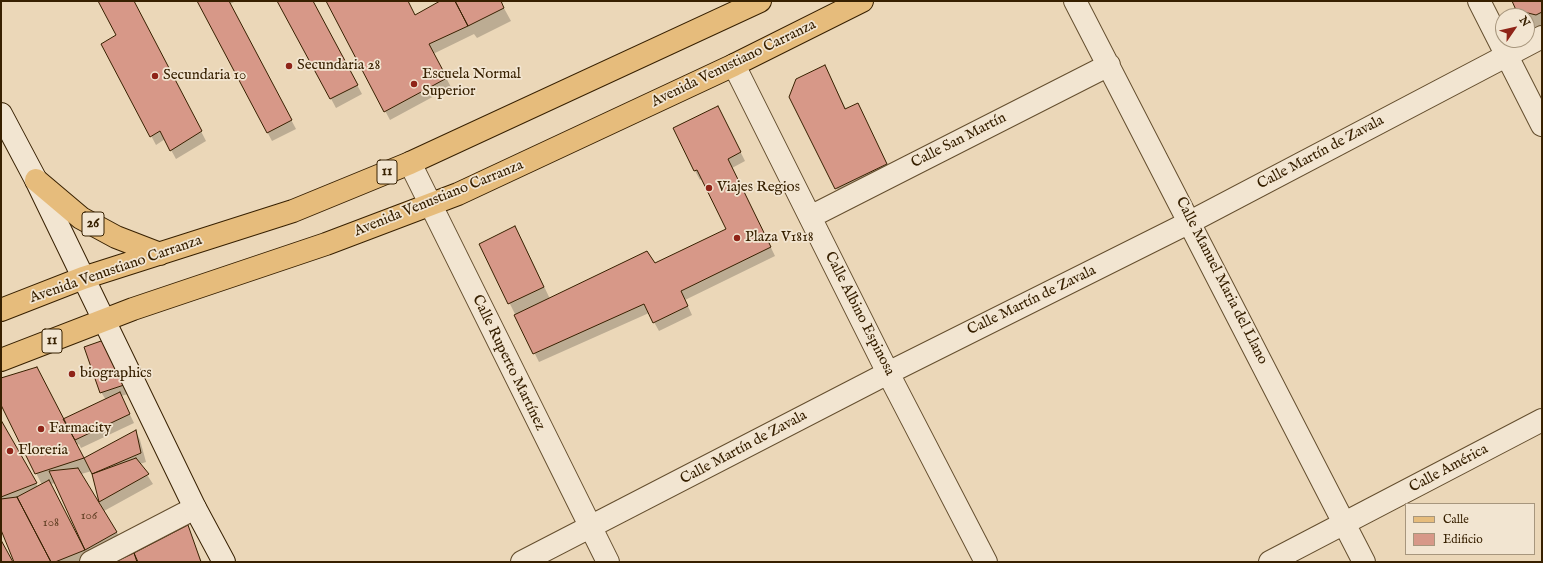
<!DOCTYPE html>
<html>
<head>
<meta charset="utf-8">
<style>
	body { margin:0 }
	#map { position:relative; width:1543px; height:563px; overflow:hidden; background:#ebd7b8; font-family:"IM FELL English",serif }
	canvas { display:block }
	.frame { position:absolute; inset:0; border:2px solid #372000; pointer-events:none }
	.legend { position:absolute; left:1405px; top:503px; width:130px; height:52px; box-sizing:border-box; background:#f2e5d1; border:1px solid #a7967d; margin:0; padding:5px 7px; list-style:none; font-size:12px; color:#372000 }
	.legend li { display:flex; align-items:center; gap:8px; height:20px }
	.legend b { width:20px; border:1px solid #a7967d }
	.north { position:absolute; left:1495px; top:8px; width:40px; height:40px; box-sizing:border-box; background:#f2e5d1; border:1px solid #a7967d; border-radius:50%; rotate:56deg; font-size:11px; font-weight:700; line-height:16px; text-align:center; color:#372000 }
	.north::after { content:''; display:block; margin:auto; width:14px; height:18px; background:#8f2418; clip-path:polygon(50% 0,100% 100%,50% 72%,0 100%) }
</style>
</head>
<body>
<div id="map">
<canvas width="1543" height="563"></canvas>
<div class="frame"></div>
<ul class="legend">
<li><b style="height:5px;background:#e6bc7c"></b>Calle</li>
<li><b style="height:11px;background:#d79888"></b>Edificio</li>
</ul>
<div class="north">N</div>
</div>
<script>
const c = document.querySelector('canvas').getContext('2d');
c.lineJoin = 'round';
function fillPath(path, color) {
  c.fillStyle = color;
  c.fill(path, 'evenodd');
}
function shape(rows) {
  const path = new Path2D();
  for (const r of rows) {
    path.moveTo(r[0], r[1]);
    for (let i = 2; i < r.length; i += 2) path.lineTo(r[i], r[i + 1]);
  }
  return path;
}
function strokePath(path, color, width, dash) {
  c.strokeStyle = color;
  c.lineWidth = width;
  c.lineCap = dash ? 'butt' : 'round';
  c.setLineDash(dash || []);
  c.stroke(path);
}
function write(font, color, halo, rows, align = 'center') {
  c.font = font + ' "IM FELL English",serif';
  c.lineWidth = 3.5;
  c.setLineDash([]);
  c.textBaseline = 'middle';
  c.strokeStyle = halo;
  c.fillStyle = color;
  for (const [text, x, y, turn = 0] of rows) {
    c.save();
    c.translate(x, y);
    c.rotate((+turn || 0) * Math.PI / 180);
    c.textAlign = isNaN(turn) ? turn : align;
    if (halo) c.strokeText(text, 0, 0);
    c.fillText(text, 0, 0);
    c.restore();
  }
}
fillPath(shape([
	[100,1,134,1,206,141,176,159,165,139,156,145,103,45,118,36],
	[198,1,236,1,230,4,296,129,272,141],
	[279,1,312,1,362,94,336,108],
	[327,1,407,1,417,19,443,1,500,1,511,21,477,38,474,34,433,54,451,87,390,120],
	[1513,1,1542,1,1542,30,1527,26,1527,16,1521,16],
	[825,66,846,109,857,104,894,177,844,202,790,97],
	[718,107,745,161,732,168,775,256,685,300,692,315,659,331,649,313,539,362,480,244,522,240,550,299,655,265,727,229,702,178,700,180,695,171,674,129],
	[86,348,132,393,121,396,134,423,81,448,79,444,77,445,84,459,136,432,140,440,146,462,140,464,153,484,104,511,122,541,82,562,15,562,1,528,1,421,38,487,42,485,1,402,1,379,37,368,64,419,106,400,101,392],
	[92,471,93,474,101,507,81,474],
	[56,483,81,538,79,539,50,484],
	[187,527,202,562,117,562]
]), '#0003');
const building = shape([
	[98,1,134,1,202,131,170,151,160,131,150,137,101,44,116,35,98,1],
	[197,1,229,1,292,120,267,133,197,1],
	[277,1,313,1,358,85,330,99,277,1],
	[326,1,408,1,415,15,440,1,455,1,468,26,429,44,447,78,384,112,326,1],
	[455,1,501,1,504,8,468,26,455,1],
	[1512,1,1542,1,1542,12,1536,15,1516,10,1512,1],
	[825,65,845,109,858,103,887,164,835,189,789,97,796,79,825,65],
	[718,106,741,152,728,159,771,247,681,291,688,306,653,323,644,304,533,354,514,315,647,251,655,263,726,229,697,170,694,171,673,128,718,106],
	[515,226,544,287,508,304,479,244,515,226],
	[104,340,127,384,100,393,84,347,104,340],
	[37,367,84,458,35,474,1,405,1,378,37,367],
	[120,392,130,414,75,440,63,419,120,392],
	[1,420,37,483,1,497,1,420],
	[136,430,141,453,92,474,84,458,136,430],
	[136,458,149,474,99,502,92,474,136,458],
	[78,468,117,532,85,550,49,471,78,468],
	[49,480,85,550,55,562,51,562,17,497,49,480],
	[17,497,51,562,14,562,1,530,1,499,17,497],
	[188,525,201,562,137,562,134,553,188,525],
	[1,540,13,562,1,562,1,540],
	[134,553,138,562,115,562,134,553]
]);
fillPath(building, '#d79888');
strokePath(building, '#372000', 1);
const minor = shape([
	[1075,1,1364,562],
	[734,65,888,373,986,562],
	[410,163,608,562],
	[810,217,1109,65],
	[91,562,195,508],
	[522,562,888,373,1190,222,1542,37],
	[1270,562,1542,420]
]);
const tertiary = shape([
	[1479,1,1542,125]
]);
const secondary = shape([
	[1,114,36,180,195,508,224,562]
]);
const primary = shape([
	[36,180,81,218,116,237,160,254],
	[1,310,83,278,293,211,410,163,760,1],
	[1,360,133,309,326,244,458,194,734,65,862,1]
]);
strokePath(minor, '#644e2e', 24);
strokePath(tertiary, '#644e2e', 24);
strokePath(secondary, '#372000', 24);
strokePath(primary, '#372000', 24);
strokePath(minor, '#f2e5d1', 22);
strokePath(tertiary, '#f2e5d1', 22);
strokePath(secondary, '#f2e5d1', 22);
strokePath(primary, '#e6bc7c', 22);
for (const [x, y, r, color] of [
	[289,66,4,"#8f2418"],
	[155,76,4,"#8f2418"],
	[414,84,4,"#8f2418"],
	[709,188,4,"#8f2418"],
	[737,238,4,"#8f2418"],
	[72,374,4,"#8f2418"],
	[41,429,4,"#8f2418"],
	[10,451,4,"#8f2418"]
]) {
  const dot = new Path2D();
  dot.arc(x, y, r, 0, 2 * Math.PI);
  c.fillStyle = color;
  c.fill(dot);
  strokePath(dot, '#f2e5d1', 1.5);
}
write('13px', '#5f3e22', null, [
	["106",89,516],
	["108",51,523]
]);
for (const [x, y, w] of [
	[387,172,20],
	[93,224,22],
	[52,341,20]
]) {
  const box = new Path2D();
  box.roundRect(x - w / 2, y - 12, w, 24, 3);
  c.fillStyle = '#f2e5d1';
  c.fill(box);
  strokePath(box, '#372000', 1);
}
write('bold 14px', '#372000', null, [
	["11",387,172],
	["26",93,224],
	["11",52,341]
]);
write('15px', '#372000', '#f2e5d1', [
	["Avenida Venustiano Carranza",734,64,-26],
	["Calle San Martín",959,141,-27],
	["Calle Martín de Zavala",1321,153,-28],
	["Avenida Venustiano Carranza",439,199,-22],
	["Avenida Venustiano Carranza",116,270,-19],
	["Calle Manuel Maria del Llano",1221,281,63],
	["Calle Martín de Zavala",1032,301,-26],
	["Calle Albino Espinosa",859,314,63],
	["Calle Ruperto Martínez",508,363,64],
	["Calle Martín de Zavala",744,448,-28],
	["Calle América",1449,469,-28]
]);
write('15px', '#372000', '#f2e5d1', [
	["Secundaria 28",297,66],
	["Escuela Normal",422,75],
	["Superior",422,92],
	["Secundaria 10",163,76],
	["Viajes Regios",717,188],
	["Plaza V1818",745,238],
	["biographics",80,374],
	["Farmacity",49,429],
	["Floreria",18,451]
], 'left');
</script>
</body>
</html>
